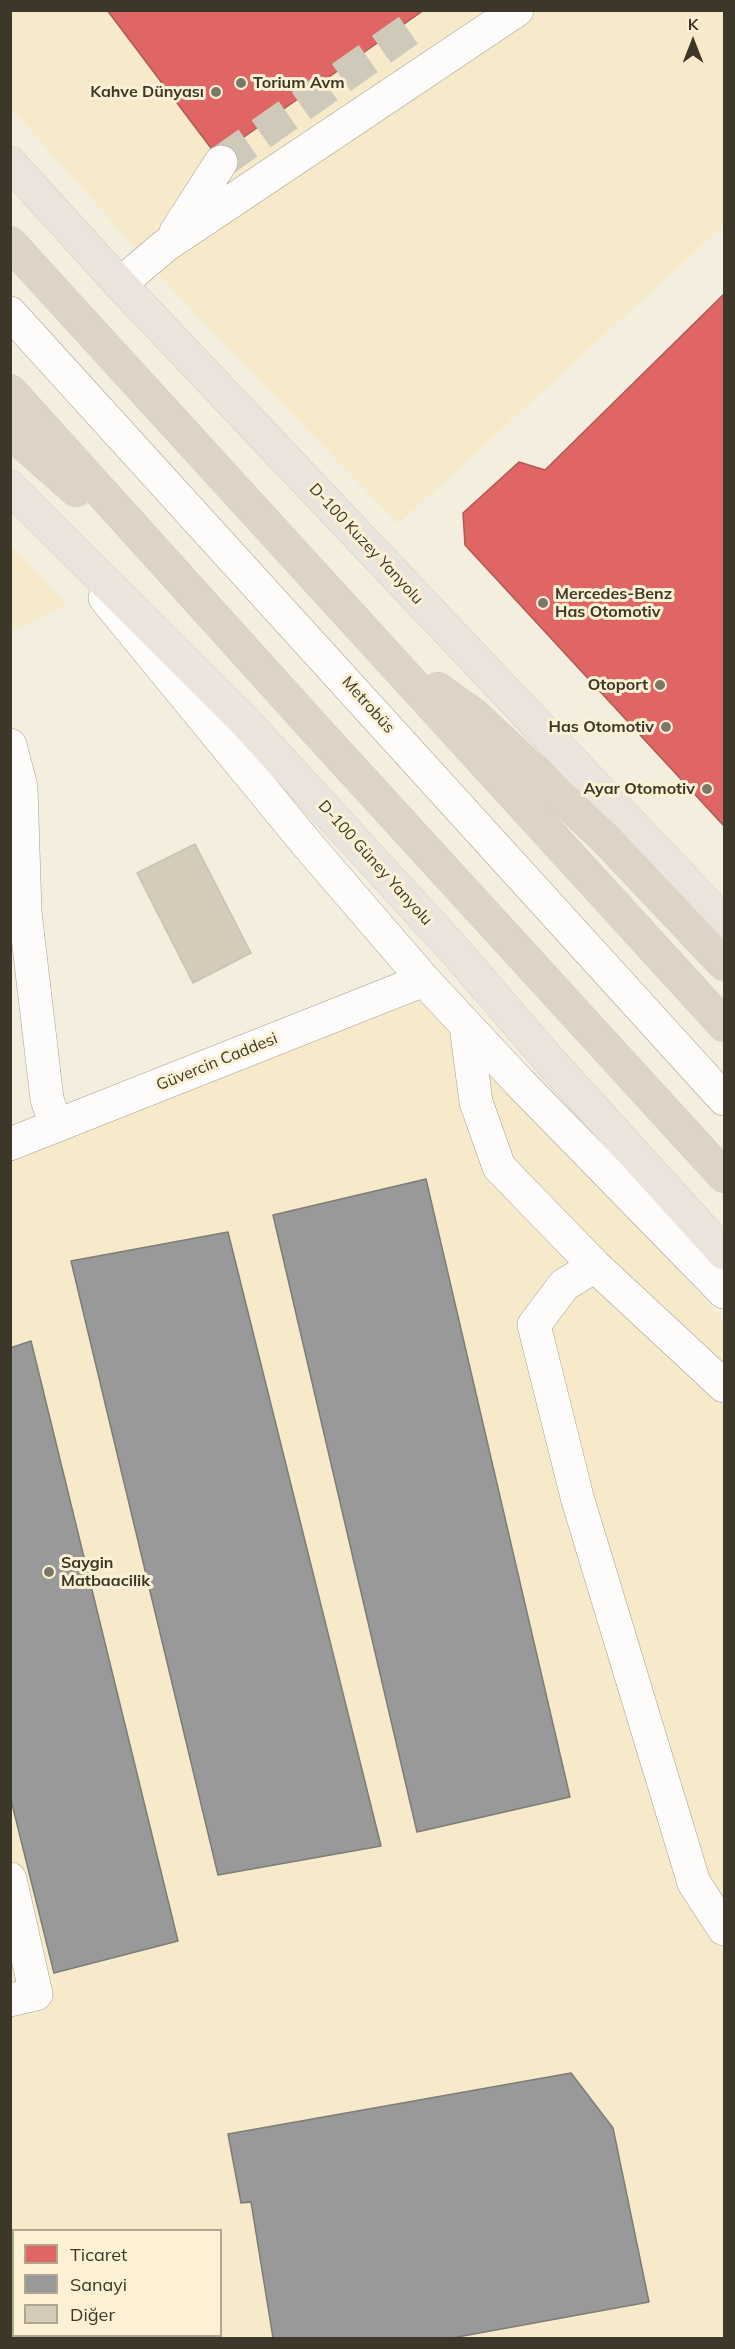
<!DOCTYPE html>
<html>
<head>
<meta charset="utf-8">
<style>
	body { margin:0 }
	#map { position:relative; width:735px; height:2349px; overflow:hidden; background:#f4eede; font-family:Mulish,sans-serif }
	canvas { display:block }
	.frame { position:absolute; inset:0; border:12px solid #3d3729; pointer-events:none }
	.legend { position:absolute; left:12px; top:2229px; width:210px; height:108px; box-sizing:border-box; background:#fdf1d5; border:2px solid #b0a790; margin:0; padding:8px 10px; list-style:none; font-size:18px; color:#3d3729 }
	.legend li { display:flex; align-items:center; gap:12px; height:30px }
	.legend b { width:30px; border:2px solid #b0a790 }
	.north { position:absolute; left:663px; top:12px; width:60px; height:60px; -webkit-text-stroke:4px #fdf1d5; paint-order:stroke; rotate:0deg; font-size:16px; font-weight:700; line-height:24px; text-align:center; color:#3d3729 }
	.north::after { content:''; display:block; margin:auto; width:21px; height:27px; background:#3d3729; clip-path:polygon(50% 0,100% 100%,50% 72%,0 100%) }
</style>
</head>
<body>
<div id="map">
<canvas width="735" height="2349"></canvas>
<div class="frame"></div>
<ul class="legend">
<li><b style="height:16px;background:#e06666"></b>Ticaret</li>
<li><b style="height:16px;background:#999"></b>Sanayi</li>
<li><b style="height:16px;background:#d4ccb9"></b>Diğer</li>
</ul>
<div class="north">K</div>
</div>
<script>
const c = document.querySelector('canvas').getContext('2d');
c.lineJoin = 'round';
function fillPath(path, color) {
  c.fillStyle = color;
  c.fill(path, 'evenodd');
}
function shape(rows) {
  const path = new Path2D();
  for (const r of rows) {
    path.moveTo(r[0], r[1]);
    for (let i = 2; i < r.length; i += 2) path.lineTo(r[i], r[i + 1]);
  }
  return path;
}
function strokePath(path, color, width, dash) {
  c.strokeStyle = color;
  c.lineWidth = width;
  c.lineCap = dash ? 'butt' : 'round';
  c.setLineDash(dash || []);
  c.stroke(path);
}
function write(font, color, halo, rows, align = 'center') {
  c.font = font + ' Mulish,sans-serif';
  c.lineWidth = 6;
  c.setLineDash([]);
  c.textBaseline = 'middle';
  c.strokeStyle = halo;
  c.fillStyle = color;
  for (const [text, x, y, turn = 0] of rows) {
    c.save();
    c.translate(x, y);
    c.rotate((+turn || 0) * Math.PI / 180);
    c.textAlign = isNaN(turn) ? turn : align;
    if (halo) c.strokeText(text, 0, 0);
    c.fillText(text, 0, 0);
    c.restore();
  }
}
fillPath(shape([
	[10,11,724,11,724,225,398,524,171,288,11,108],
	[11,544,66,605,11,631,10,631],
	[408,968,724,1321,724,2338,11,2338,11,1128],
	[14,2230,220,2230,220,2336,14,2336]
]), '#f6eacb');
const shops = shape([
	[107,10,424,10,217,156,107,10],
	[724,294,724,826,465,545,463,513,519,462,545,470,724,294]
]);
fillPath(shops, '#e06666');
strokePath(shops, '#af5854', 1.5);
const industry = shape([
	[426,1179,570,1797,417,1832,273,1215,426,1179],
	[228,1232,381,1846,218,1875,71,1261,228,1232],
	[31,1341,178,1941,54,1973,10,1796,10,1348,31,1341],
	[571,2073,613,2128,649,2302,452,2338,273,2338,251,2202,241,2203,228,2134,571,2073]
]);
fillPath(industry, '#999');
strokePath(industry, '#7d7c77', 1.5);
const building = shape([
	[195,844,251,953,193,983,137,873,195,844]
]);
fillPath(building, '#d4ccb9');
strokePath(building, '#c7c2b4', 1.5);
strokePath(shape([
	[221,162,416,25]
]), '#cfc9ba', 33, [33, 16]);
const minor = shape([
	[176,232,221,162],
	[120,284,166,245,517,10],
	[10,313,724,1099],
	[105,598,307,844,424,980,519,1082,724,1292],
	[10,745,21,787,25,912,47,1099,56,1126],
	[466,1025,476,1102,499,1167,595,1266,724,1386],
	[10,1144,424,980],
	[595,1266,564,1285,534,1325,577,1497,694,1883,724,1929],
	[10,1879,36,1994,10,2000]
]);
const major = shape([
	[10,163,120,284,724,922],
	[10,487,242,718,458,954,549,1060,724,1253]
]);
const highway = shape([
	[10,243,724,1025],
	[10,391,318,732,724,1176],
	[10,432,76,490],
	[438,689,474,715,605,838,724,964]
]);
strokePath(minor, '#a5a093', 34);
strokePath(major, '#d0cdc4', 34);
strokePath(highway, '#d0cdc4', 34);
strokePath(minor, '#fdfcfa', 33);
strokePath(major, '#ebe4dc', 33);
strokePath(highway, '#ded3c7', 33);
for (const [x, y, r, color] of [
	[241,83,6,"#7d7768"],
	[216,92,6,"#7d7768"],
	[543,603,6,"#7d7768"],
	[660,685,6,"#7d7768"],
	[666,727,6,"#7d7768"],
	[707,789,6,"#7d7768"],
	[49,1572,6,"#7d7768"]
]) {
  const dot = new Path2D();
  dot.arc(x, y, r, 0, 2 * Math.PI);
  c.fillStyle = color;
  c.fill(dot);
  strokePath(dot, '#fdf1d5', 2);
}
write('bold 16px', '#3d3729', '#fdf1d5', [
	["Torium Avm",253,83,"left"],
	["Kahve Dünyası",204,92],
	["Mercedes-Benz",555,594,"left"],
	["Has Otomotiv",555,612,"left"],
	["Otoport",648,685],
	["Has Otomotiv",654,727],
	["Ayar Otomotiv",695,789],
	["Saygin",61,1563,"left"],
	["Matbaacilik",61,1581,"left"]
], 'right');
write('16px', '#3d3729', '#fdf1d5', [
	["D-100 Kuzey Yanyolu",366,544,47],
	["Metrobüs",368,705,48],
	["D-100 Güney Yanyolu",375,863,48],
	["Güvercin Caddesi",217,1062,-22]
]);
</script>
</body>
</html>
